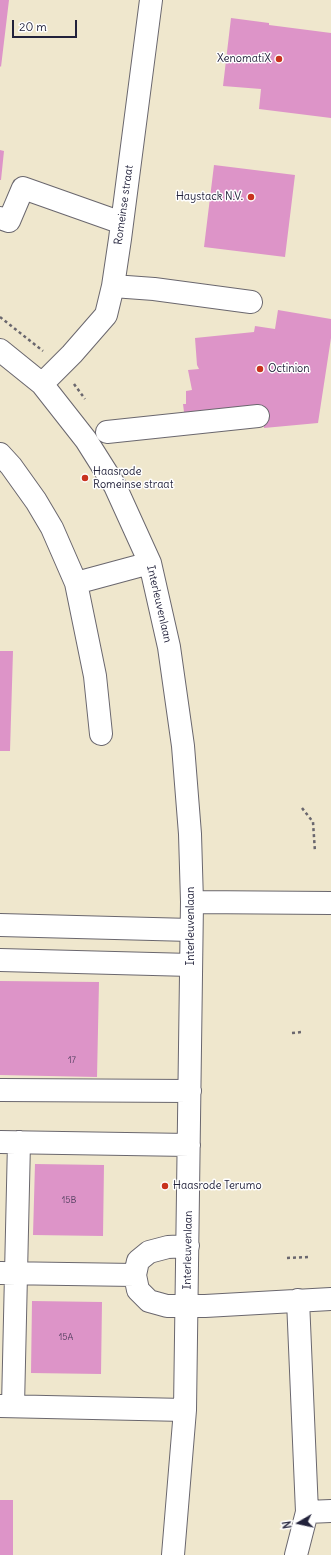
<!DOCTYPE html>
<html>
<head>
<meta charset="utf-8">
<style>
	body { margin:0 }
	#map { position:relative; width:331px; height:1555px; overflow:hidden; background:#efe7cd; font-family:Delius,sans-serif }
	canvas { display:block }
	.north { position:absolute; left:279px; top:1503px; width:40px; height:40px; -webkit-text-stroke:3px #fff; paint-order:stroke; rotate:261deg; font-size:11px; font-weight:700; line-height:16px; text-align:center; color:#22223b }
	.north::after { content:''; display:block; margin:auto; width:14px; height:18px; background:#22223b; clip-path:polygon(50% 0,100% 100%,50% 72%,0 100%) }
	.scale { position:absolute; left:12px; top:20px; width:65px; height:18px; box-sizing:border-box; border:2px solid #22223b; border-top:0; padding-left:5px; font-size:12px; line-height:14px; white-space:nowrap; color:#22223b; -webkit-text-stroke:3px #fff; paint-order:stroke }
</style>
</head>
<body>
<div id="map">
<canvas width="331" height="1555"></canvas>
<div class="north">N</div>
<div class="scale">20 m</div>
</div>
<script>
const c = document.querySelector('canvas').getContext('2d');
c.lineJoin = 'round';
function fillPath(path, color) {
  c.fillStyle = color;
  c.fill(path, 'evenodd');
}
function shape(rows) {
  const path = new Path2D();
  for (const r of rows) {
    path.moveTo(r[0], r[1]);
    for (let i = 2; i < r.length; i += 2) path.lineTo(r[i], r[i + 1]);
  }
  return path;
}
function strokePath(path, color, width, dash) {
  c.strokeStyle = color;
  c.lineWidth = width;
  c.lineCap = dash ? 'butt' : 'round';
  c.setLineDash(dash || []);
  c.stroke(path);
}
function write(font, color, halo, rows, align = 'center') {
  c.font = font + ' Delius,sans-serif';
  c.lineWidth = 3;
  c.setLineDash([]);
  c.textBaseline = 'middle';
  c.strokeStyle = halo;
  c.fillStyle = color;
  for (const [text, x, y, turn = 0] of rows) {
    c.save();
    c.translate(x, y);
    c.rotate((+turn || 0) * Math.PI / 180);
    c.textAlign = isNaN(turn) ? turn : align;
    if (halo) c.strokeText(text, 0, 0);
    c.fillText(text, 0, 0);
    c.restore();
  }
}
fillPath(shape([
	[0,0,9,0,1,67,0,66],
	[231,18,269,23,269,25,331,33,331,118,259,109,261,89,223,86],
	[0,150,4,151,1,180,0,180],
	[214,165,295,175,285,257,204,247],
	[278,310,331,319,331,338,318,423,264,428,262,411,185,420,183,404,186,404,186,391,192,390,188,370,199,369,197,365,195,338,254,332,255,326,275,329],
	[0,651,13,651,10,751,0,751],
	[0,981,99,982,97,1077,0,1075],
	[35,1164,104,1165,103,1236,33,1235],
	[32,1301,102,1302,101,1374,31,1373],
	[0,1500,13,1500,13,1555,0,1555]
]), '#dd94c8');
const minor = shape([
	[0,218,9,221,23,188,122,223],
	[113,286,154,289,251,302],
	[0,350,42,384,86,440,115,486,150,563,169,647,183,746,190,834,192,902,185,1410,173,1555],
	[42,384,72,354,106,315,113,286,120,239,151,0],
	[107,432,258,416],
	[0,454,11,466,36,501,52,528,76,583,95,676,101,734],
	[76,583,150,563],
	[192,902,331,903],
	[0,925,191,930],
	[0,960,191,965],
	[0,1090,190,1091],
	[0,1142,189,1145],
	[188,1246,168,1247,149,1252,138,1261,135,1275,138,1290,149,1301,167,1306,205,1306,331,1299],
	[0,1273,135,1275],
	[0,1406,185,1410],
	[13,1406,19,1142],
	[307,1512,331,1511],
	[296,1555,307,1512,298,1300]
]);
strokePath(minor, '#6a676e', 24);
strokePath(shape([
	[0,317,43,351],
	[74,384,85,399],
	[302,808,313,822,315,852],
	[292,1033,302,1032],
	[287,1258,308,1257]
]), '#6a676e', 2.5, [3, 3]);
strokePath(minor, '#fff', 22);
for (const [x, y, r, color] of [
	[279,59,4,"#c8321e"],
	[251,197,4,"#c8321e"],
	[260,369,4,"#c8321e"],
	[85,478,4,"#c8321e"],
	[165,1186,4,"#c8321e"]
]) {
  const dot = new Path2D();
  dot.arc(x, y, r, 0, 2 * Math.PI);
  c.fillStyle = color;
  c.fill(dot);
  strokePath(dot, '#fff', 1.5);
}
write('9px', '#513e5e', null, [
	["17",72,1060],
	["15B",69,1200],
	["15A",66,1337]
]);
write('11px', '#22223b', '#fff', [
	["XenomatiX",271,59,"right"],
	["Haystack N.V.",243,197,"right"],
	["Octinion",268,369],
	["Haasrode",93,472],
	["Romeinse straat",93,485],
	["Haasrode Terumo",173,1186]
], 'left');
write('11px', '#22223b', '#fff', [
	["Romeinse straat",124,205,-82],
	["Interleuvenlaan",159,604,77],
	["Interleuvenlaan",191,926,-90],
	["Interleuvenlaan",188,1250,-89]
]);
</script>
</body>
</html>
